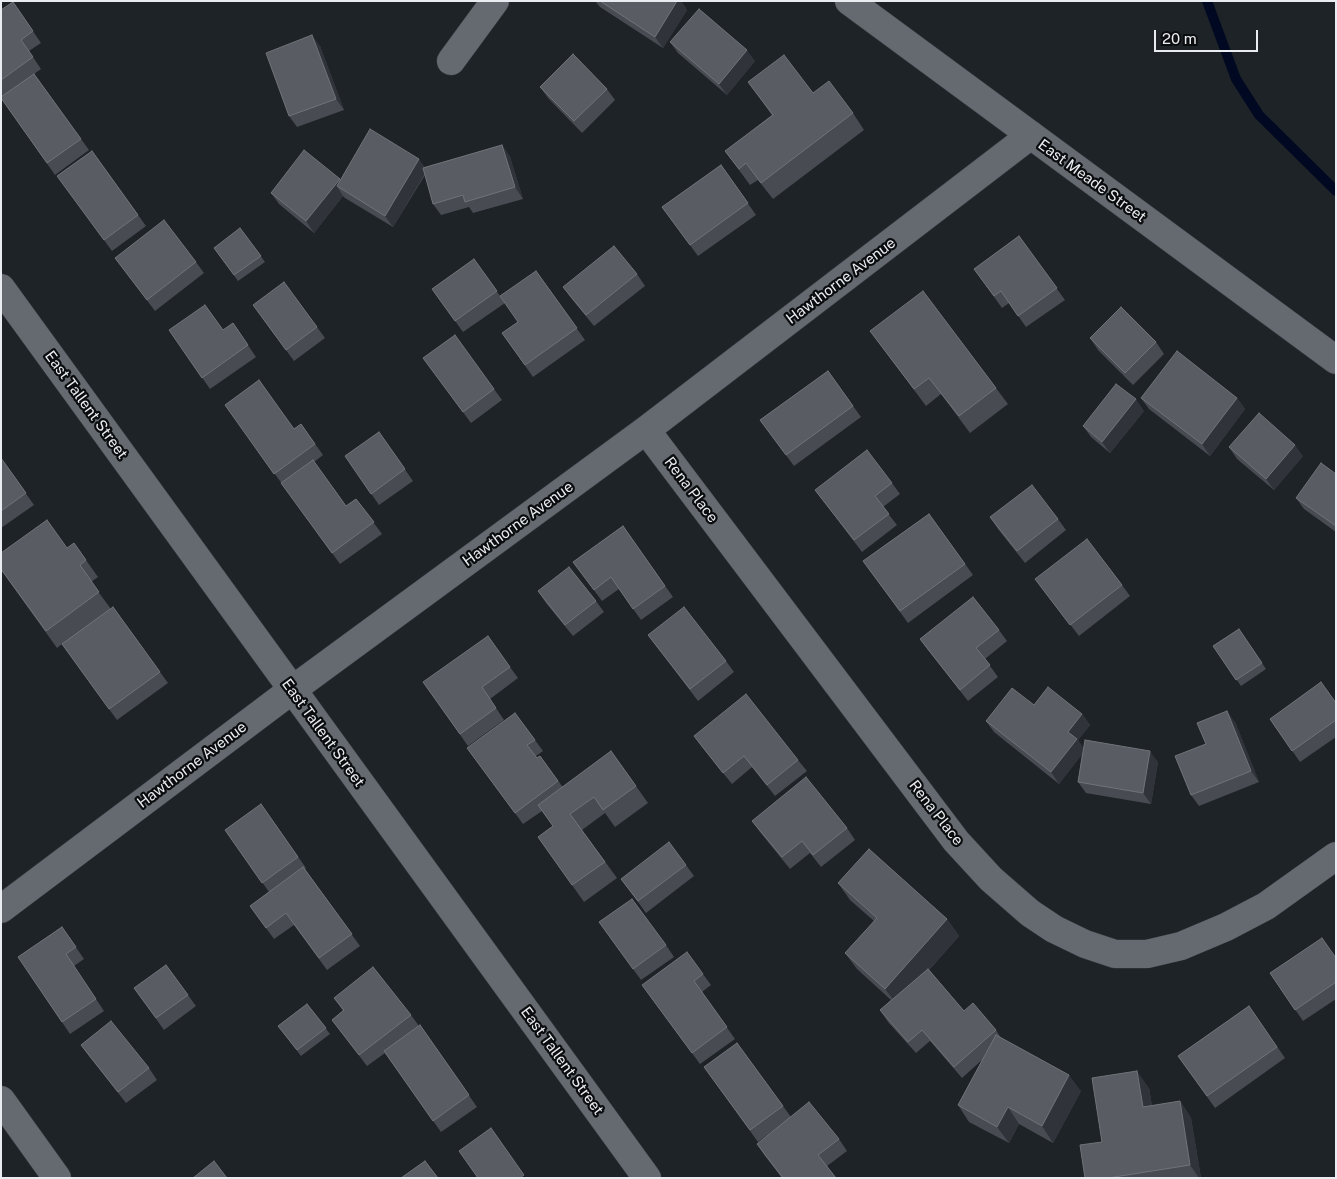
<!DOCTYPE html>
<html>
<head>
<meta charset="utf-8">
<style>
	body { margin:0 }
	#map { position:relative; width:1337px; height:1179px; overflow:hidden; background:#1e2328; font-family:"Public Sans",sans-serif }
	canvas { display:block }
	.frame { position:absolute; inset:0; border:2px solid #e9ecf0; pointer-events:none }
	.scale { position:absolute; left:1154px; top:30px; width:104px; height:22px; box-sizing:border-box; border:2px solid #e9ecf0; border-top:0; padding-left:6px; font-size:15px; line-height:18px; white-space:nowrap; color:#e9ecf0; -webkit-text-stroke:4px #0a0c0e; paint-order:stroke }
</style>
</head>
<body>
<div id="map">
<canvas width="1337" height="1179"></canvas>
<div class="frame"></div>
<div class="scale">20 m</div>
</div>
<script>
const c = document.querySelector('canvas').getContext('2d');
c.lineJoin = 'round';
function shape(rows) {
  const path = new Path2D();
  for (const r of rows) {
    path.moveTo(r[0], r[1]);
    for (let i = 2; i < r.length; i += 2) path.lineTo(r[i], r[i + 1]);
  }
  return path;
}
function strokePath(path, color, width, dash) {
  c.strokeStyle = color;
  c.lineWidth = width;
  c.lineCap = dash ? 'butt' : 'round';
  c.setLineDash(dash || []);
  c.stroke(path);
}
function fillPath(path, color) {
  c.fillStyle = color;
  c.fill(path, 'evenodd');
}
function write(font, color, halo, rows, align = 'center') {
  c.font = font + ' "Public Sans",sans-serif';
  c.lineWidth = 4.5;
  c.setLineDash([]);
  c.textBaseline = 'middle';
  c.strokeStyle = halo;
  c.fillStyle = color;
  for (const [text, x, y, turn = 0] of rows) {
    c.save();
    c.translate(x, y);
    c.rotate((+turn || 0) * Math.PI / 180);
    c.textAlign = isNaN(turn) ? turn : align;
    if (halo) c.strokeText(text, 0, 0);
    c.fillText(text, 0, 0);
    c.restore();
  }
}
strokePath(shape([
	[1207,1,1236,79,1259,115,1336,191]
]), '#000921', 10);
const minor = shape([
	[849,1,1336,360],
	[451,61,495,1],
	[1,288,647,1178],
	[646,430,956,841,991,879,1030,913,1054,929,1085,944,1115,954,1147,954,1181,946,1226,927,1266,906,1336,856],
	[1,909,292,690,646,430,1031,135],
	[1,1100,57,1178]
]);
strokePath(minor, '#3a3d42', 29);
strokePath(minor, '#656a71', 28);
fillPath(shape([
	[595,1,681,1,687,10,663,48,600,7],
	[13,2,41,43,29,51,41,69,34,74,89,150,55,175,1,98,1,10],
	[670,42,755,61,727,95,678,53],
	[320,46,344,110,297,127,289,116],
	[748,82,813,93,853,113,864,130,773,199,758,180,750,185,725,151,772,115],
	[540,87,607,89,615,100,582,133,548,98],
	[502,145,510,157,523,199,473,213,469,207,441,215,433,204,425,175,393,227,345,198,343,196,314,233,279,204,271,193,341,179,425,167],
	[92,151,146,226,112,251,57,176],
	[721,165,756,215,698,256,662,207],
	[240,228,265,262,238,281,214,248],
	[1019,236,1065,300,1026,327,1009,303,1002,308,974,269],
	[115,258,196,262,204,273,155,311],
	[474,259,505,303,463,332,432,289],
	[536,271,585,340,533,377,502,333,518,322],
	[637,274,645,286,594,326,571,298,563,287],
	[261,316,317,327,325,338,294,361],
	[233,323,256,357,210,389,169,330,223,330],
	[870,331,996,388,1008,404,970,433,941,394,926,406],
	[1090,338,1156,342,1164,354,1133,385,1098,350],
	[423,358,494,389,502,400,471,423],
	[828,371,861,417,794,466,760,420],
	[1141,398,1237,398,1245,409,1210,456,1149,409],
	[225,405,294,429,301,424,323,455,314,462,346,506,356,499,382,534,340,564],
	[1144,411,1110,453,1091,437,1083,426],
	[379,432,413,481,379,505,345,456],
	[1229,447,1303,456,1274,490,1237,459],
	[1,458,34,505,1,528],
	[1336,474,1336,532,1304,509,1296,498],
	[892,483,900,494,883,507,897,525,862,552,815,490],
	[929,514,973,575,908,623,863,561],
	[990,517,1058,519,1066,530,1025,563,998,529],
	[623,526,673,597,641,620,619,589,602,601,573,562],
	[74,543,98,577,91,582,111,609,113,607,168,683,117,720,62,644,57,648,1,570,67,548],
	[1035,579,1122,585,1130,596,1079,636],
	[538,591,596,601,604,612,573,636,546,603],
	[1239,629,1266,669,1241,686,1213,646],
	[999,630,1007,641,985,659,998,677,968,701,928,650,920,639],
	[648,635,726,661,734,672,698,701],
	[510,667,518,678,490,699,504,720,468,746,423,682],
	[1336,703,1336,737,1300,762,1270,719],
	[1034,705,1082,714,1090,725,1078,740,1083,748,1158,762,1151,804,1086,793,1078,782,1082,754,1059,784,994,732,986,721],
	[1235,722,1259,782,1199,806,1191,795,1206,744],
	[694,736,798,760,807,771,775,796,752,767,732,784,702,747],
	[535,740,543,751,536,756,537,758,540,756,562,786,636,786,648,803,615,827,605,813,582,830,617,878,584,902,538,837,553,826,542,811,523,824,467,748],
	[261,804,306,868,305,869,360,946,327,970,294,925,274,939,250,906,269,892,225,830],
	[752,821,847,828,855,840,821,867,810,853,790,869,760,832],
	[686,865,694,876,646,913,621,879],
	[838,883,947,919,959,936,929,970,964,1011,996,1030,1001,1038,1081,1091,1053,1143,1019,1124,1009,1143,969,1122,958,1105,982,1060,962,1078,930,1041,916,1053,888,1022,880,1010,891,1000,857,969,845,953,874,921,850,900],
	[599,922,666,945,674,957,641,980],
	[62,927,84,959,74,966,104,1011,70,1034,18,957],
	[1336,957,1336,999,1303,1021,1270,973],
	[166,965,196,1006,164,1030,134,988],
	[703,974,711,985,702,992,735,1039,700,1064,650,996],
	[334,998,411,1015,419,1026,420,1025,477,1107,441,1132,385,1053,367,1066,332,1020,343,1011],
	[307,1004,330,1034,301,1056,278,1026],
	[1249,1006,1285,1058,1215,1108,1178,1056],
	[737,1043,791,1117,839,1139,847,1151,827,1166,836,1178,782,1178,765,1156,757,1144,790,1118,758,1142,704,1067],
	[81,1045,149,1068,157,1080,126,1103,89,1056],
	[1149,1088,1152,1106,1180,1101,1191,1118,1201,1178,1085,1178,1102,1142]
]), '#484c52');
fillPath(shape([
	[677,1,681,1,687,10,663,48,655,37],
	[312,35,320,46,344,110,336,99],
	[747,50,755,61,727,95,719,84],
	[502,145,510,157,523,199,515,187],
	[419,159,427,170,393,227,385,216],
	[340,179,348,190,337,186,343,196,314,233,306,221],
	[1237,398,1245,409,1210,456,1202,444],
	[1136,399,1144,411,1110,453,1102,442],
	[1295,445,1303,456,1274,490,1266,479],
	[1227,711,1235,722,1259,782,1251,771],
	[1082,714,1090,725,1078,740,1085,751,1059,784,1051,772,1068,732],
	[1150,751,1158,762,1151,804,1143,793],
	[947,919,959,936,897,1005,885,989],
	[1137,1071,1149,1088,1155,1124,1143,1107],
	[1069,1075,1081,1091,1053,1143,1042,1126],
	[1180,1101,1191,1118,1201,1178,1199,1178,1190,1165],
	[1008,1107,1019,1124,1009,1143,997,1127]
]), '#30343a');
const building = shape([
	[600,1,677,1,655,37,600,1],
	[13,2,33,31,21,40,33,57,1,80,1,10,13,2],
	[699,9,747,50,719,84,670,42,699,9],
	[312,35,336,99,289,116,266,53,312,35],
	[573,54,607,89,574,121,540,87,573,54],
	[784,55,813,93,829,81,853,113,761,183,746,163,739,169,725,151,773,115,748,82,784,55],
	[34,74,81,139,47,163,1,98,1,97,34,74],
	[370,129,419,159,385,216,337,186,370,129],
	[502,145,515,187,465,202,463,195,433,204,423,168,502,145],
	[304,150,340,179,306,221,271,193,304,150],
	[92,151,138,215,104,240,57,176,92,151],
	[721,165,748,203,690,245,662,207,721,165],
	[164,220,196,262,147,300,115,258,164,220],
	[240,228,261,256,234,275,214,248,240,228],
	[1019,236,1057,288,1018,316,1001,291,994,296,974,269,1019,236],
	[614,246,637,274,586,315,563,287,614,246],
	[474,259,497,291,455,321,432,289,474,259],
	[536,271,577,328,525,365,502,333,518,322,500,296,536,271],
	[284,282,317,327,286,350,253,305,284,282],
	[923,291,996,388,959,416,929,378,914,389,870,331,923,291],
	[205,305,223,330,233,323,248,345,202,378,169,330,205,305],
	[1121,307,1156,342,1125,373,1090,338,1121,307],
	[455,335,494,389,463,412,423,358,455,335],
	[1177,351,1237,398,1202,444,1141,398,1177,351],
	[828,371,853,406,786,455,760,420,828,371],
	[259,380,294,429,301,424,315,444,274,474,225,405,259,380],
	[1116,384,1136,399,1102,442,1083,426,1116,384],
	[1259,413,1295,445,1266,479,1229,447,1259,413],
	[379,432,405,469,371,494,345,456,379,432],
	[867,450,892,483,875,496,889,514,854,540,815,490,867,450],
	[1,458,26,493,1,511,1,458],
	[313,460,346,506,356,499,374,522,332,553,281,483,313,460],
	[1321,463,1336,474,1336,526,1296,498,1321,463],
	[1032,485,1058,519,1017,551,990,517,1032,485],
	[929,514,965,564,900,611,863,561,929,514],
	[47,520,67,548,74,543,86,560,80,565,99,592,46,631,1,569,1,553,47,520],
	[623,526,665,586,633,609,611,577,594,590,573,562,623,526],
	[1087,539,1122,585,1070,625,1035,579,1087,539],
	[569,567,596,601,565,625,538,591,569,567],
	[973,597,999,630,976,648,990,665,960,690,920,639,973,597],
	[113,607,160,672,109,709,62,644,113,607],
	[684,607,726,661,690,689,648,635,684,607],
	[1239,629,1262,663,1236,680,1213,646,1239,629],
	[488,636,510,667,482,687,496,708,460,734,423,682,488,636],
	[1321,682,1336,703,1336,720,1292,751,1270,719,1321,682],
	[1048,687,1082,714,1068,732,1077,739,1051,772,986,721,1012,688,1034,705,1048,687],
	[746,694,798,760,767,785,744,756,723,773,694,736,746,694],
	[1227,711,1251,771,1191,795,1175,756,1206,744,1197,723,1227,711],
	[515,713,535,740,527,745,537,758,540,756,558,781,515,813,467,748,515,713],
	[1085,740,1150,751,1143,793,1078,782,1085,740],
	[611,751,636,786,603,810,594,797,570,814,605,862,572,885,538,837,553,826,538,805,611,751],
	[806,777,847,828,813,855,802,841,782,857,752,821,806,777],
	[261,804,298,857,262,883,225,830,261,804],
	[669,842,686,865,638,901,621,879,669,842],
	[869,849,947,919,885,989,845,953,877,918,838,883,869,849],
	[303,867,352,934,319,958,286,913,266,928,250,906,303,867],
	[632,899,666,945,633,969,599,922,632,899],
	[62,927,76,947,66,954,96,999,62,1022,18,957,62,927],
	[1322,938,1336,958,1336,982,1295,1010,1270,973,1322,938],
	[687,952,703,974,694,981,727,1027,692,1053,642,985,687,952],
	[166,965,188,995,156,1018,134,988,166,965],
	[373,967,411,1015,359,1055,332,1020,344,1010,334,998,373,967],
	[928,969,964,1011,973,1003,996,1030,954,1067,922,1030,908,1042,880,1010,928,969],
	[307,1004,326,1028,297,1050,278,1026,307,1004],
	[1249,1006,1277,1047,1207,1096,1178,1056,1249,1006],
	[111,1021,149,1068,118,1092,81,1045,111,1021],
	[420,1025,469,1095,433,1121,384,1051,420,1025],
	[996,1035,1069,1075,1042,1126,1008,1107,997,1127,958,1105,996,1035],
	[737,1043,783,1106,750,1130,704,1067,737,1043],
	[1137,1071,1143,1107,1180,1101,1190,1165,1108,1178,1085,1178,1080,1145,1102,1142,1092,1078,1137,1071],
	[809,1102,839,1139,818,1155,836,1178,783,1178,757,1144,809,1102],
	[491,1128,524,1175,520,1178,478,1178,459,1151,491,1128],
	[214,1161,227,1178,193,1178,214,1161],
	[425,1161,438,1178,401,1178,425,1161]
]);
fillPath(building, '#595d63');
strokePath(building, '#707479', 1);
write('15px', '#e9ecf0', '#0a0c0e', [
	["East Meade Street",1092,181,36],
	["Hawthorne Avenue",841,281,-37],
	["East Tallent Street",86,405,54],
	["Rena Place",691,490,53],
	["Hawthorne Avenue",518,524,-36],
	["East Tallent Street",323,733,54],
	["Hawthorne Avenue",192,765,-37],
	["Rena Place",936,813,52],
	["East Tallent Street",562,1061,54]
]);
</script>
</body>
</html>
